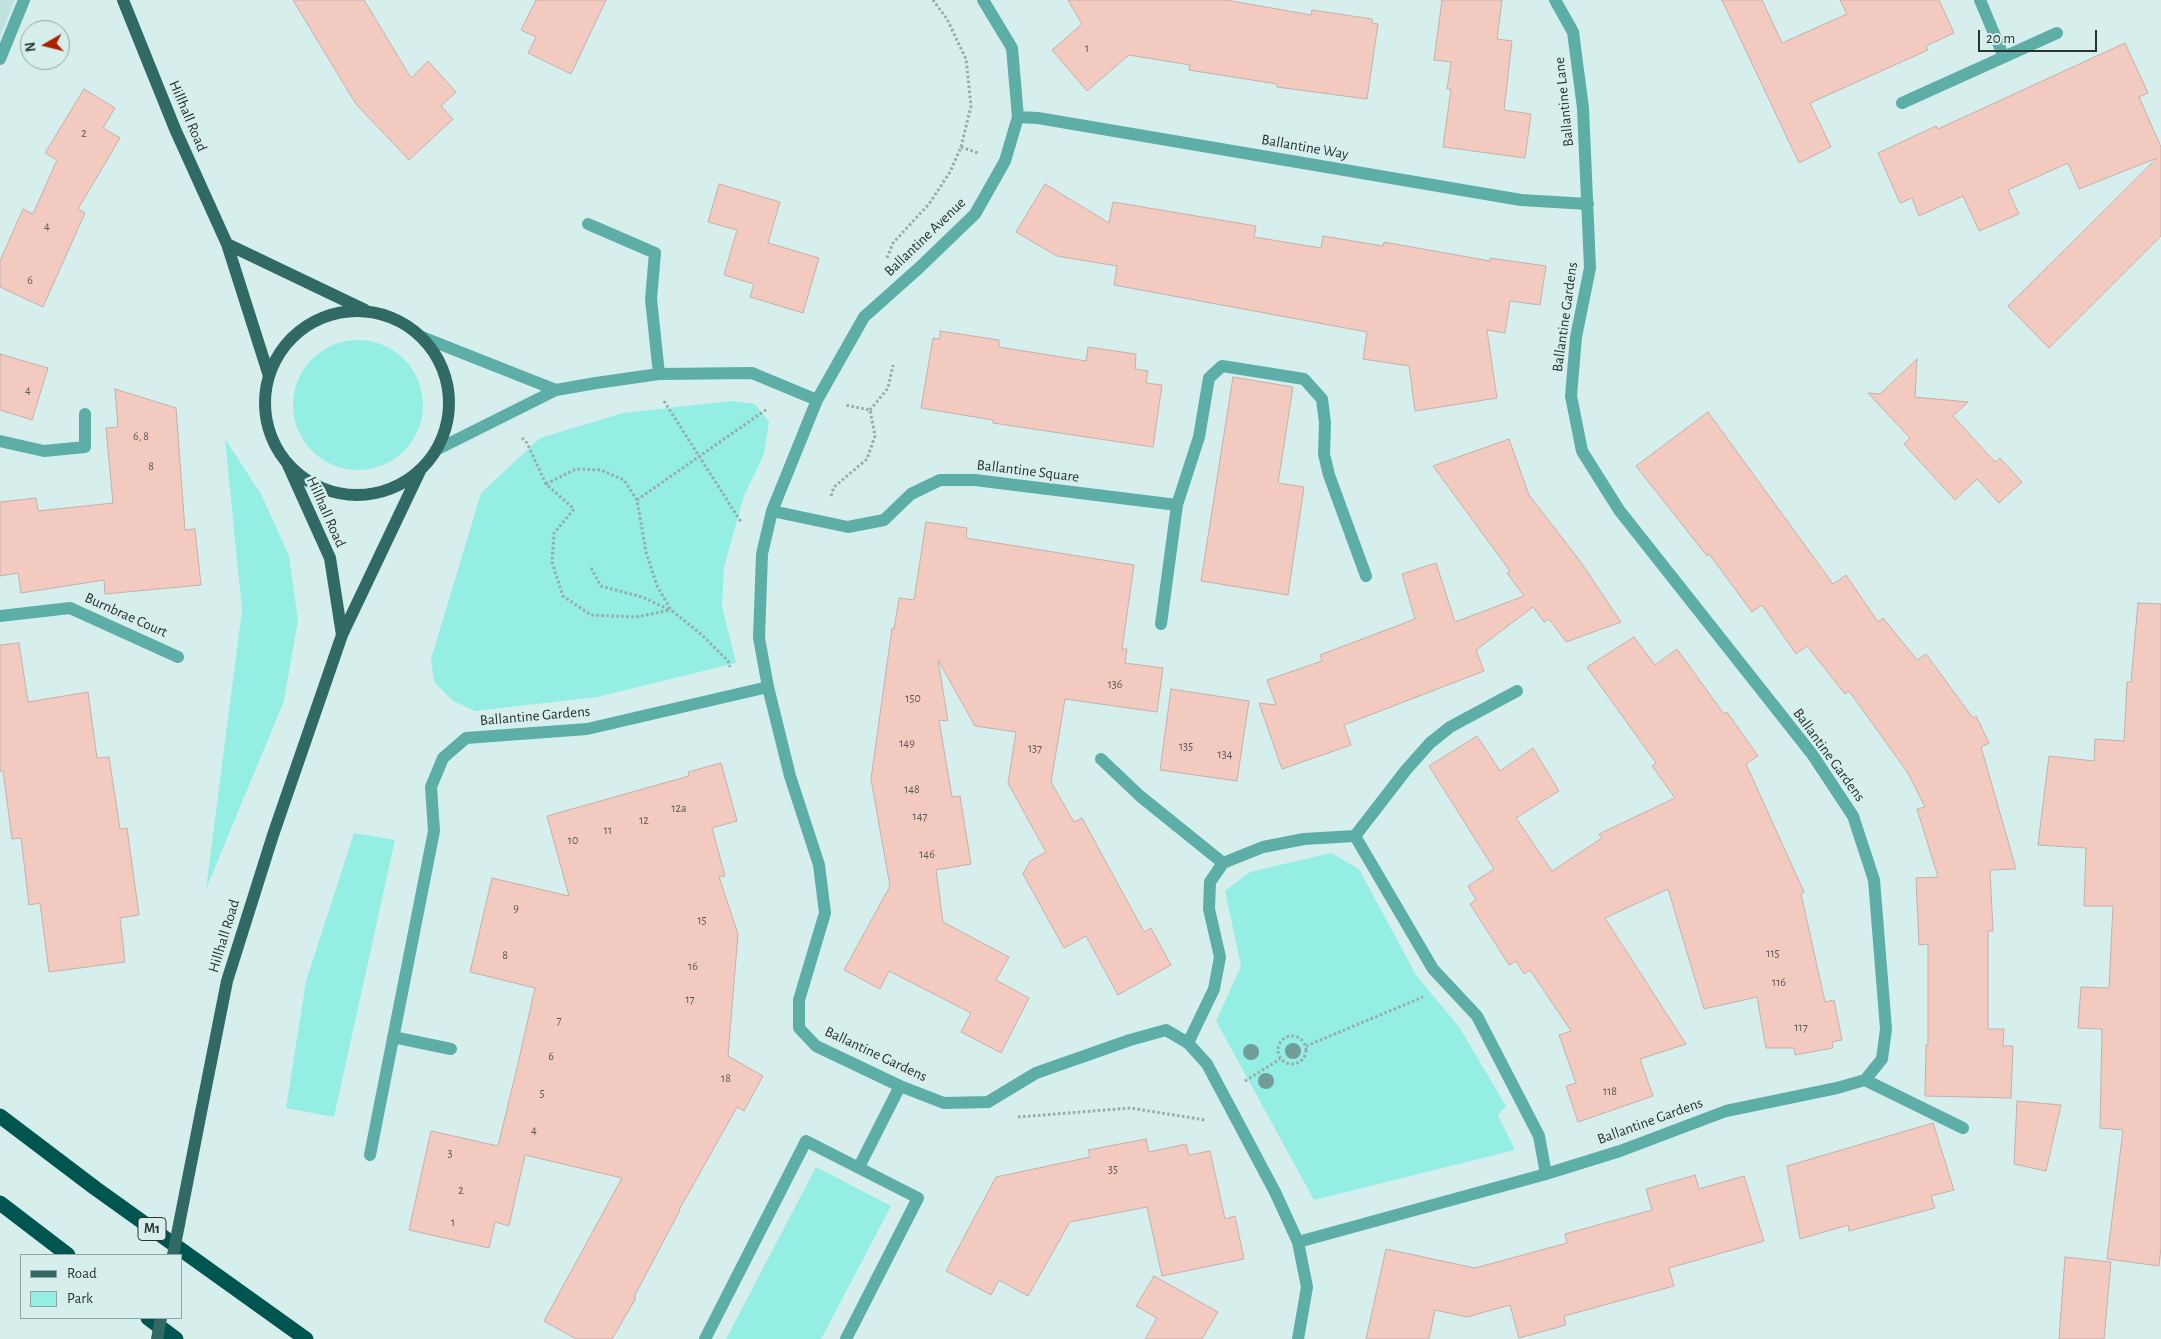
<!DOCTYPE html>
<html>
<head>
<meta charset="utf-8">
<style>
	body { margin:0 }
	#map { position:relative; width:2161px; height:1339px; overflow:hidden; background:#d6efec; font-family:"Alegreya Sans",sans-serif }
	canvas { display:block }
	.legend { position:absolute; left:20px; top:1254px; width:162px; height:65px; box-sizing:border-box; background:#d6efec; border:1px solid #91a4a2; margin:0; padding:6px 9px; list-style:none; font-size:15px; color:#293332 }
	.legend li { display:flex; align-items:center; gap:10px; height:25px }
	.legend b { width:25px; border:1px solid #91a4a2 }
	.north { position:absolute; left:20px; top:20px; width:50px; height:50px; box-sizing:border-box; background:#d6efec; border:1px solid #91a4a2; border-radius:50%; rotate:262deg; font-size:14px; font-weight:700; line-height:20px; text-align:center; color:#293332 }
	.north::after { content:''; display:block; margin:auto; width:18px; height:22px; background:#ae2100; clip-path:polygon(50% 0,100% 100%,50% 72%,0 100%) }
	.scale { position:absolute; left:1978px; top:30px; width:119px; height:22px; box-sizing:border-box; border:2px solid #293332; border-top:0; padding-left:6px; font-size:15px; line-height:18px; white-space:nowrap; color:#293332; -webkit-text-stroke:4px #d6efec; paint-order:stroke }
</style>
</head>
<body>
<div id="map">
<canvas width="2161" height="1339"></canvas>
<ul class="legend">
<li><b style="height:6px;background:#316a65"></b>Road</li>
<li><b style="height:14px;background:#95eee4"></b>Park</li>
</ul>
<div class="north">N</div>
<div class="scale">20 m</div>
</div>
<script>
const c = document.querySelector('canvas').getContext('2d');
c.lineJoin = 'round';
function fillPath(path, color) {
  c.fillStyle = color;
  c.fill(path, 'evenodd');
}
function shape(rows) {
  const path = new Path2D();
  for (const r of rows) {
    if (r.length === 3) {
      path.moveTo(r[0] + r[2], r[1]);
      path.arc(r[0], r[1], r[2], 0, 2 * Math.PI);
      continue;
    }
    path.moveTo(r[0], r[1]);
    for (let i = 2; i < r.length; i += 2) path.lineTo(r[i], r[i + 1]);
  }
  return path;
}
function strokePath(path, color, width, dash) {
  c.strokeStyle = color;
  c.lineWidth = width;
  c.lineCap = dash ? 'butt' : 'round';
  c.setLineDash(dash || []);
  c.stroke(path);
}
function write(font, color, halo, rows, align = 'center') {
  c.font = font + ' "Alegreya Sans",sans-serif';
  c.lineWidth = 5;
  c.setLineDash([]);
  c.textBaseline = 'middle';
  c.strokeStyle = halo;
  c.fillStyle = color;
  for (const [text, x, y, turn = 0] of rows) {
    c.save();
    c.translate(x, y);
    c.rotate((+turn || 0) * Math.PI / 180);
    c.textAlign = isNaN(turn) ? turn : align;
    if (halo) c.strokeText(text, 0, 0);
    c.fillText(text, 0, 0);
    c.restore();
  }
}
fillPath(shape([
	[0,0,15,0,0,37]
]), '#c1e3df');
fillPath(shape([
	[358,405,65],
	[731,401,755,404,769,422,764,454,744,496,724,567,722,606,736,663,597,697,475,711,453,701,434,682,431,659,481,493,540,438,623,413],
	[225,439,261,494,289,556,298,620,284,701,206,889,242,610],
	[354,833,395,840,334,1117,286,1108,306,981],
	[1331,853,1359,869,1416,975,1459,1027,1506,1106,1498,1115,1515,1150,1314,1200,1216,1021,1241,966,1225,891,1250,872],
	[816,1167,891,1206,821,1339,726,1339]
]), '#95eee4');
const building = shape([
	[293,0,364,0,411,78,428,61,456,92,441,106,453,119,409,160,356,104,293,0],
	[536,0,606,0,571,74,528,53,536,37,521,30,536,0],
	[1068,0,1226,0,1311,15,1312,10,1372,19,1372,23,1378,24,1367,99,1277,87,1277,84,1189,70,1190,65,1129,55,1087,91,1052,50,1082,24,1068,0],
	[1442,0,1502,0,1497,39,1512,41,1504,110,1531,114,1525,158,1443,147,1451,89,1447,89,1451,62,1434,60,1442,0],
	[1722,0,1762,0,1782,43,1847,14,1840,0,1939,0,1954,33,1926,46,1928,50,1810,103,1831,147,1799,163,1722,0],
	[2125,43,2148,93,2139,97,2161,147,2161,236,2049,348,2008,306,2157,158,2079,189,2068,163,2008,190,2019,214,1979,231,1963,196,1919,216,1912,198,1900,203,1878,153,1936,126,1938,129,2125,43],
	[84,89,115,108,103,128,120,138,78,209,85,213,43,307,0,287,0,261,23,209,33,214,57,160,45,153,84,89],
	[719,184,780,202,768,243,819,258,803,313,750,297,754,284,724,275,737,230,708,222,719,184],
	[1045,184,1109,223,1113,202,1256,226,1254,237,1321,248,1323,236,1383,246,1384,242,1490,261,1490,258,1546,266,1540,305,1510,301,1505,333,1487,330,1497,398,1415,411,1409,366,1363,359,1367,332,1114,285,1117,266,1057,256,1016,232,1045,184],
	[940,331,999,340,999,347,1086,361,1088,347,1136,354,1135,369,1148,371,1146,383,1162,385,1153,447,993,423,993,420,921,408,933,338,940,339,940,331],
	[0,354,48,368,32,420,0,410,0,354],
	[1917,359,1915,397,1968,402,1953,416,1995,462,2000,458,2022,482,1999,503,1977,479,1955,500,1904,444,1910,438,1868,393,1880,394,1917,359],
	[1233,377,1293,387,1278,483,1304,487,1288,595,1201,581,1233,377],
	[115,389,176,408,185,530,195,529,201,585,105,594,104,580,21,593,18,573,0,576,0,502,36,498,38,511,113,503,106,428,118,427,115,389],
	[1708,412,1833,584,1846,575,1878,622,1883,618,1917,660,1926,654,1973,718,1976,716,1989,743,1981,747,2016,869,1990,870,1993,931,1988,931,1988,1029,2004,1029,2003,1046,2013,1046,2011,1098,1925,1096,1926,1045,1928,1045,1928,944,1919,945,1916,878,1938,877,1917,809,1925,807,1908,773,1849,691,1845,694,1807,646,1796,654,1762,605,1752,612,1709,554,1707,556,1636,466,1708,412],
	[1509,439,1529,495,1580,561,1621,622,1566,642,1549,619,1544,622,1533,607,1476,650,1484,671,1344,725,1351,745,1282,769,1259,703,1276,705,1267,680,1322,661,1320,655,1415,619,1402,574,1436,563,1455,622,1524,596,1507,573,1510,571,1433,466,1509,439],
	[926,522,967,528,966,538,1134,565,1122,649,1127,649,1125,663,1163,668,1157,712,1065,699,1051,782,1074,822,1082,818,1144,932,1151,928,1171,965,1118,995,1086,936,1064,948,1023,874,1030,861,1046,852,1008,783,1016,732,975,726,938,660,948,721,939,720,952,797,960,796,971,864,936,870,943,922,1009,957,996,980,1029,998,1001,1053,961,1032,971,1013,889,971,880,989,844,970,890,886,871,779,892,628,894,629,899,598,914,600,926,522],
	[2138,603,2161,604,2161,1247,2159,1266,2107,1259,2123,1130,2100,1128,2102,1029,2078,1028,2081,987,2109,988,2113,906,2084,906,2086,848,2038,845,2049,756,2094,761,2095,739,2124,741,2127,682,2131,682,2138,603],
	[1634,637,1655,665,1677,649,1724,714,1727,712,1758,756,1746,764,1804,892,1801,894,1825,1002,1834,1000,1842,1040,1832,1042,1833,1048,1795,1055,1794,1048,1766,1048,1757,997,1704,1009,1668,889,1605,918,1686,1044,1640,1059,1653,1096,1578,1122,1566,1086,1576,1083,1559,1035,1571,1031,1530,970,1524,974,1516,961,1509,965,1470,904,1476,900,1468,886,1494,869,1429,766,1477,736,1500,771,1533,748,1559,791,1516,818,1552,871,1602,838,1599,834,1675,798,1652,766,1656,763,1587,667,1634,637],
	[19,643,28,702,88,692,97,758,109,757,120,829,127,828,139,915,120,918,125,962,49,972,40,903,29,905,21,838,12,839,3,771,0,771,0,645,19,643],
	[1171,689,1249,701,1237,781,1160,770,1171,689],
	[721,763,737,821,712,828,725,876,719,877,738,934,728,1056,763,1076,744,1111,737,1107,679,1210,680,1210,634,1297,636,1298,612,1339,576,1339,544,1321,622,1178,525,1155,509,1226,495,1222,489,1248,409,1230,431,1131,498,1146,517,1068,535,988,470,972,492,878,569,896,547,816,689,776,688,772,721,763],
	[2017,1101,2061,1105,2046,1171,2014,1164,2017,1101],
	[1933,1123,1954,1190,1931,1196,1935,1208,1849,1231,1848,1225,1800,1239,1787,1166,1933,1123],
	[1146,1139,1149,1152,1186,1144,1189,1155,1210,1151,1225,1219,1235,1216,1244,1259,1162,1276,1147,1207,1070,1222,1028,1296,999,1280,991,1295,946,1271,996,1177,1090,1157,1088,1150,1146,1139],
	[1695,1175,1699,1189,1744,1176,1764,1241,1669,1268,1674,1286,1564,1316,1566,1325,1519,1338,1510,1305,1467,1317,1435,1310,1429,1339,1366,1339,1386,1249,1475,1268,1567,1243,1565,1234,1652,1210,1646,1189,1695,1175],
	[2065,1257,2111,1262,2104,1339,2059,1339,2065,1257],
	[1154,1276,1218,1312,1202,1339,1145,1339,1157,1318,1136,1306,1154,1276]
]);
fillPath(building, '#f2cac0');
strokePath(building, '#c5afaa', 1);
strokePath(shape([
	[961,147,978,153],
	[887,258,893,243,929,204,950,172,961,147,971,106,966,59,947,19,933,0],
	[664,401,741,522],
	[870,410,888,388,893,365],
	[522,438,527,443,546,484,574,509,554,533,552,562,563,596,591,615,636,617,671,610],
	[546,484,576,469,601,470,624,480,637,500,646,552,657,586,671,610,702,635,728,661,730,667],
	[831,496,834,487,867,459,875,436,870,410,845,405],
	[637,500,767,409],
	[591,568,601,586,642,597,670,610],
	[1292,1050,14],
	[1306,1046,1423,997],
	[1245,1081,1280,1059],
	[1018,1117,1130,1108,1205,1120]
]), '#97aba9', 3, [2.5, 2.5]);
strokePath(shape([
	[983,0,1012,48,1018,117,1005,161,975,214,920,267,864,317,817,400,772,511,762,554,759,638,768,687,790,776,819,865,825,913,799,1000,799,1028,816,1046,900,1086,944,1103,988,1102,1036,1073,1130,1040,1166,1030,1188,1043,1207,1064,1275,1192,1298,1242,1307,1287,1298,1339],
	[1980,0,2003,55],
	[0,59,24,0],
	[1902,103,2057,33],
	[1018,117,1038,118,1521,200,1588,204],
	[588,224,655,253,651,299,659,374],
	[422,337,556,390],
	[0,441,44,451,85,447,85,414],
	[438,449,556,390,596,383,659,374,752,373,817,400],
	[772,511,848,527,884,520,911,494,940,480,975,480,1177,505],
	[0,616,70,608,178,657],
	[1161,624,1177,505,1199,437,1209,378,1222,366,1304,379,1322,399,1325,423,1324,454,1329,475,1366,576],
	[1101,759,1140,796,1223,863],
	[1355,836,1406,770,1430,743,1450,727,1517,691],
	[393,1037,451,1049],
	[1188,1043,1214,989,1220,957,1209,909,1210,882,1223,863,1263,847,1304,839,1355,836,1433,969,1477,1016,1539,1136,1546,1174],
	[1865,1080,1963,1128],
	[370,1155,434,831,431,787,443,758,466,738,587,729,768,687],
	[859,1167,900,1086],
	[1298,1242,1546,1174,1620,1151,1726,1111,1837,1088,1865,1080,1882,1059,1886,1029,1874,880,1853,816,1812,754,1619,510,1582,451,1571,396,1576,337,1590,268,1583,108,1573,32,1555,0],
	[705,1339,806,1141,918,1198,846,1339]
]), '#5daea6', 12);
strokePath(shape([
	[123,0,175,129,227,244,269,376],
	[227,244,365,310],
	[357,403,92],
	[288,465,330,558,342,635],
	[204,1097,227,981,273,835,342,635,420,471]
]), '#316a65', 12);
strokePath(shape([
	[0,1116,95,1188,306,1339],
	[0,1203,68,1255],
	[148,1318,176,1339]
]), '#005550', 15);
strokePath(shape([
	[173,1255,204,1097],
	[157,1339,161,1318]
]), '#316a65', 12);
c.fillStyle = '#719c97';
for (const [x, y] of [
	[1293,1051],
	[1251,1052],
	[1266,1081]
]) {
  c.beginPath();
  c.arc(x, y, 8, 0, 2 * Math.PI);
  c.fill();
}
write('12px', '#5b5956', null, [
	["1",1087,48],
	["2",84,133],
	["4",47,226],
	["6",30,280],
	["4",28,390],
	["6, 8",141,436],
	["8",151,466],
	["136",1115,684],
	["150",913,698],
	["149",907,743],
	["135",1186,746],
	["137",1035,748],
	["134",1225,754],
	["148",912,789],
	["12a",679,808],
	["147",920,816],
	["12",644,820],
	["11",608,830],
	["10",573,840],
	["146",927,854],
	["9",516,908],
	["15",702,920],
	["115",1773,953],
	["8",505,955],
	["16",693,966],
	["116",1779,982],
	["17",690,999],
	["7",559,1020],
	["117",1801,1027],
	["6",551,1056],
	["18",726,1078],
	["118",1610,1091],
	["5",542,1093],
	["4",534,1130],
	["3",450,1153],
	["35",1113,1169],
	["2",461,1190],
	["1",453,1222]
]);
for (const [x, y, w] of [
	[152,1229,28]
]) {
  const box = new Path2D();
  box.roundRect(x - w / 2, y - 11.5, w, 23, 4);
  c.fillStyle = '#d6efec';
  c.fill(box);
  strokePath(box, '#293332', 1);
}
write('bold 14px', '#293332', null, [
	["M1",152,1229]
]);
write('15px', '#293332', '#d6efec', [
	["Ballantine Lane",1564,102,-96],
	["Hillhall Road",188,116,67],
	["Ballantine Way",1305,147,10],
	["Ballantine Avenue",925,237,-44],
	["Ballantine Gardens",1565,317,-82],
	["Ballantine Square",1028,471,7],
	["Hillhall Road",326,512,66],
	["Burnbrae Court",126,615,24],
	["Ballantine Gardens",535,716,-5],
	["Ballantine Gardens",1829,755,54],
	["Hillhall Road",224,936,-73],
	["Ballantine Gardens",876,1054,25],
	["Ballantine Gardens",1650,1121,-20]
]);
</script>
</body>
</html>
